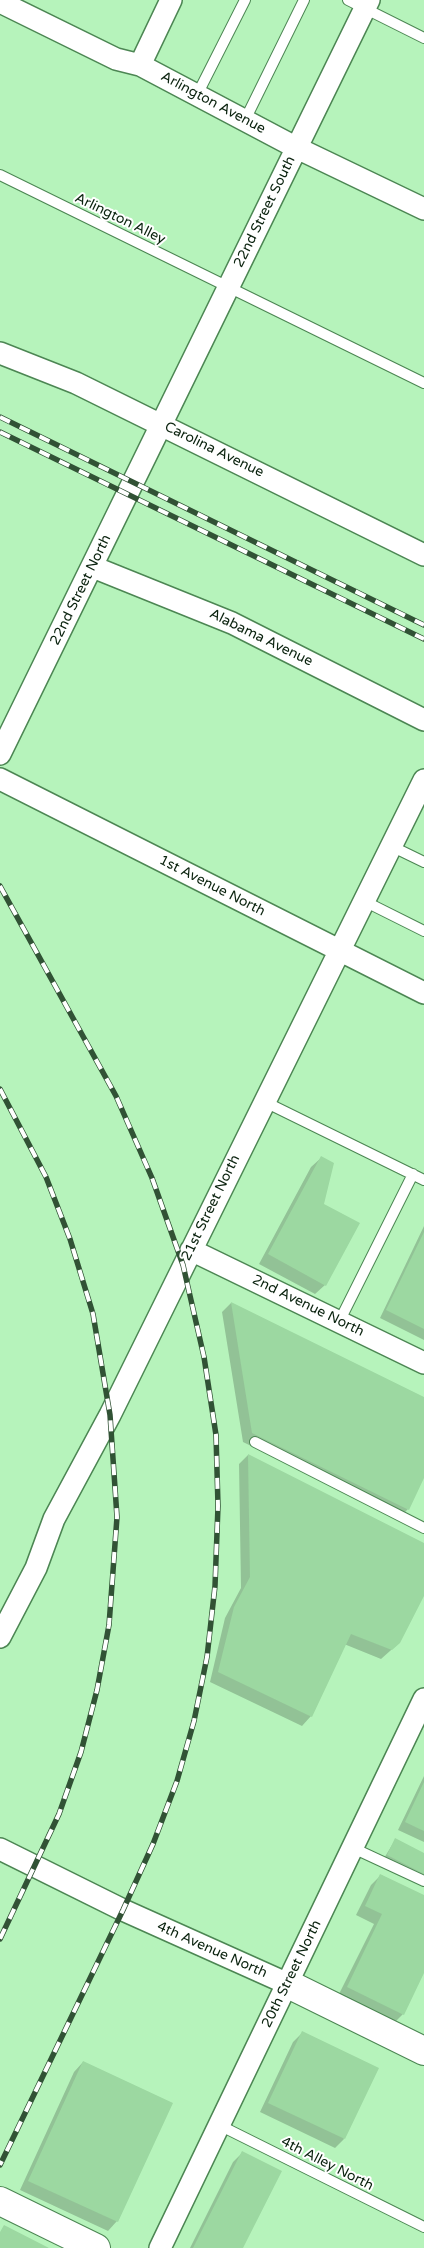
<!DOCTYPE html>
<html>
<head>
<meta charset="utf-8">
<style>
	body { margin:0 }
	canvas { display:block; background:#b6f3bb }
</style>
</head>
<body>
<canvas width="424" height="2248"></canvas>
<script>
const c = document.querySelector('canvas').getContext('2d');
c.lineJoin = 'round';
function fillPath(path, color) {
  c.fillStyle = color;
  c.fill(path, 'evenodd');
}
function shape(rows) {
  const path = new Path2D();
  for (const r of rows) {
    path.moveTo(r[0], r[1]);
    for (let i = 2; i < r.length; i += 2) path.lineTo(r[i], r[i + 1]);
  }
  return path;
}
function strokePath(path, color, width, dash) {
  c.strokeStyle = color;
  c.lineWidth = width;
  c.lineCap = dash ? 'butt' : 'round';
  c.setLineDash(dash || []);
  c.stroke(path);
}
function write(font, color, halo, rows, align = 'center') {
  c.font = font + ' "Varela Round",sans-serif';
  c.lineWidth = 4;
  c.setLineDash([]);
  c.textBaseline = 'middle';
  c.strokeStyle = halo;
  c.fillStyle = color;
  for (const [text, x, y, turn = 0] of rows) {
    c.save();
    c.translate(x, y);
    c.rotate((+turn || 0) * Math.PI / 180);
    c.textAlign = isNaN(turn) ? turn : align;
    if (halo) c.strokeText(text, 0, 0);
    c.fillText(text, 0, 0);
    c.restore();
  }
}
fillPath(shape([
	[321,1158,325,1285,315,1294,259,1264,311,1167],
	[424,1226,424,1340,380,1318],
	[231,1303,424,1399,424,1475,408,1509,398,1519,243,1442,222,1312],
	[248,1455,424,1544,424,1593,399,1643,381,1659,344,1644,311,1716,302,1726,210,1682,225,1618,241,1588,239,1464],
	[424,1776,424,1842,398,1830],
	[395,1840,424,1854,424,1881,383,1860],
	[381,1875,424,1897,424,1970,403,2014,393,2024,338,1996,374,1924,356,1915,371,1885],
	[302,2033,344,2139,335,2148,260,2112,293,2042],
	[83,2062,117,2221,108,2231,20,2190,74,2072],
	[243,2152,242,2248,190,2248,233,2162]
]), '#0003');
fillPath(shape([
	[321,1156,334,1163,324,1204,360,1223,326,1286,268,1254],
	[424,1232,424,1329,386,1310],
	[231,1302,424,1397,424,1478,409,1510,252,1433],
	[248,1454,424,1543,424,1596,400,1643,392,1650,351,1634,312,1717,218,1672,234,1607,250,1577],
	[424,1782,424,1831,405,1822],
	[395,1838,424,1853,424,1874,387,1855],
	[380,1874,424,1895,424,1973,404,2015,347,1987,382,1914,365,1906],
	[302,2031,379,2068,345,2139,268,2103],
	[83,2061,173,2103,118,2222,28,2181],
	[242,2151,282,2171,243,2248,193,2248],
	[4,2225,49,2248,0,2248,0,2232]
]), '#9cd8a1');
const lane = shape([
	[348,0,424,38],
	[197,95,245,0],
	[245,120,304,0],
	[0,175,424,383],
	[391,846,424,862],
	[364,901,424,931],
	[263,1101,424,1180],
	[339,1322,413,1174],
	[255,1442,424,1528],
	[353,1848,424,1881],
	[219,2125,424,2227]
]);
const street = shape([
	[0,2,116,59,140,65,297,148,424,209],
	[140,65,171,0],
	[0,353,76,383,424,555],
	[93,567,232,623,424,720],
	[0,754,369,0],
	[0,779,424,993],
	[191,1250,424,1363],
	[0,1637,36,1568,54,1519,110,1415,424,780],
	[0,1849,123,1910,288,1984],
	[160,2248,424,1699]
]);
const secondary = shape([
	[288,1984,424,2051],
	[0,2201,96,2248]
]);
strokePath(lane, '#4c8653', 12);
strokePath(street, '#4c8653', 24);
strokePath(secondary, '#4c8653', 30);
strokePath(lane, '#fff', 10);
strokePath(street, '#fff', 21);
strokePath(secondary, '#fff', 28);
const rail = shape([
	[0,417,424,625],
	[0,432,424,639],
	[0,886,116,1096,152,1178,183,1265,204,1357,216,1435,218,1506,215,1586,207,1657,194,1721,177,1781,153,1844,123,1910,0,2165],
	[0,1089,46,1177,70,1239,93,1314,110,1415,117,1517,109,1625,97,1690,81,1752,59,1814,0,1939]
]);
strokePath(rail, '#315235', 5.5);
strokePath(rail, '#fff', 4, [11]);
write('14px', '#0a220e', '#fff', [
	["Arlington Avenue",213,103,28],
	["22nd Street South",265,212,-64],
	["Arlington Alley",120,219,26],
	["Carolina Avenue",214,450,26],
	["22nd Street North",81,590,-64],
	["Alabama Avenue",261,638,26],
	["1st Avenue North",212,886,27],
	["21st Street North",211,1208,-64],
	["2nd Avenue North",308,1306,26],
	["4th Avenue North",212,1950,24],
	["20th Street North",292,1974,-64],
	["4th Alley North",327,2164,27]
]);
</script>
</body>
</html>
